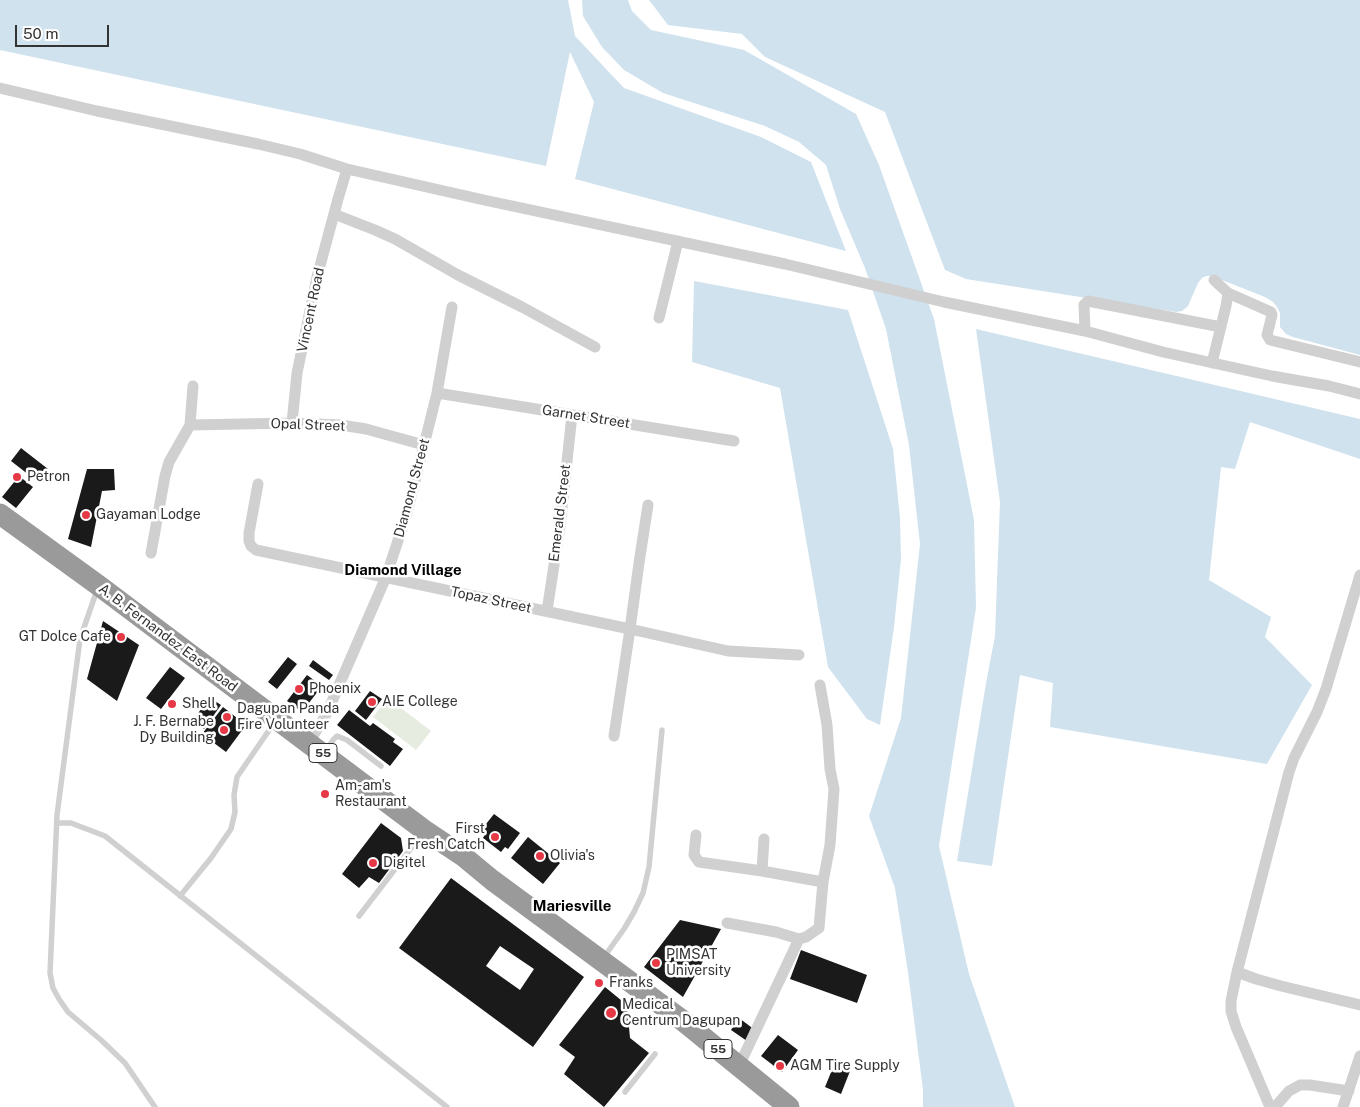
<!DOCTYPE html>
<html>
<head>
<meta charset="utf-8">
<style>
	body { margin:0 }
	#map { position:relative; width:1360px; height:1107px; overflow:hidden; background:#fff; font-family:"Public Sans",sans-serif }
	canvas { display:block }
	.scale { position:absolute; left:15px; top:25px; width:94px; height:22px; box-sizing:border-box; border:2px solid #333; border-top:0; padding-left:6px; font-size:15px; line-height:18px; white-space:nowrap; color:#333; -webkit-text-stroke:4px #fff; paint-order:stroke }
</style>
</head>
<body>
<div id="map">
<canvas width="1360" height="1107"></canvas>
<div class="scale">50 m</div>
</div>
<script>
const c = document.querySelector('canvas').getContext('2d');
c.lineJoin = 'round';
function fillPath(path, color) {
  c.fillStyle = color;
  c.fill(path, 'evenodd');
}
function shape(rows) {
  const path = new Path2D();
  for (const r of rows) {
    path.moveTo(r[0], r[1]);
    for (let i = 2; i < r.length; i += 2) path.lineTo(r[i], r[i + 1]);
  }
  return path;
}
function strokePath(path, color, width, dash) {
  c.strokeStyle = color;
  c.lineWidth = width;
  c.lineCap = dash ? 'butt' : 'round';
  c.setLineDash(dash || []);
  c.stroke(path);
}
function write(font, color, halo, rows, align = 'center') {
  c.font = font + ' "Public Sans",sans-serif';
  c.lineWidth = 5;
  c.setLineDash([]);
  c.textBaseline = 'middle';
  c.strokeStyle = halo;
  c.fillStyle = color;
  for (const [text, x, y, turn = 0] of rows) {
    c.save();
    c.translate(x, y);
    c.rotate((+turn || 0) * Math.PI / 180);
    c.textAlign = isNaN(turn) ? turn : align;
    if (halo) c.strokeText(text, 0, 0);
    c.fillText(text, 0, 0);
    c.restore();
  }
}
fillPath(shape([
	[388,698,431,731,416,750,373,717]
]), '#e6ecdf');
fillPath(shape([
	[0,0,568,0,575,36,624,88,761,137,811,162,846,251,575,179,594,102,570,52,546,166,0,50],
	[582,0,628,0,632,11,651,30,744,50,856,114,879,165,934,319,974,520,976,608,939,846,969,974,1015,1107,923,1107,923,1090,908,972,895,888,869,816,901,718,920,544,909,445,886,329,865,268,840,209,826,165,799,142,765,126,663,93,624,70,602,47,583,16],
	[649,0,1360,0,1360,355,1293,337,1286,334,1280,327,1280,313,1277,307,1273,302,1265,297,1212,276,1206,276,1202,278,1198,283,1188,306,1182,311,1176,312,966,279,945,270,885,112,765,57,742,34,668,25],
	[694,281,848,310,893,449,900,518,901,559,894,627,880,725,867,719,828,667,780,388,692,362],
	[976,329,1360,419,1360,459,1250,422,1235,469,1221,467,1209,580,1271,617,1265,637,1312,685,1267,764,1050,727,1053,683,1020,675,992,866,957,861,986,683,995,636,1000,502]
]), '#cfe2ee');
fillPath(shape([
	[21,448,48,469,38,482,11,461],
	[87,469,114,469,115,490,102,491,91,547,68,539],
	[19,476,33,487,16,508,2,497],
	[103,621,139,645,117,701,87,679],
	[288,657,297,664,277,689,268,682],
	[313,660,333,675,329,680,309,666],
	[170,667,185,678,161,709,146,698],
	[307,675,322,686,302,712,287,701],
	[370,691,382,699,366,720,355,711],
	[209,697,221,705,204,729,193,721],
	[223,707,246,725,226,752,202,734],
	[349,710,370,726,373,723,395,739,393,742,403,749,390,766,337,725],
	[494,814,520,833,508,849,505,847,501,852,483,838,486,832,482,829],
	[381,823,401,838,403,851,379,883,369,877,359,888,342,874],
	[528,837,560,863,543,884,511,858],
	[451,878,584,977,533,1047,399,948],
	[500,946,534,969,520,990,486,966],
	[680,920,721,929,683,997,644,967],
	[801,950,867,975,857,1003,790,979],
	[605,987,627,1005,630,1038,649,1053,604,1107,564,1074,575,1057,559,1045],
	[739,1018,755,1030,747,1041,731,1030],
	[778,1035,798,1050,782,1072,761,1056],
	[836,1060,852,1066,841,1094,825,1087]
]), '#1a1a1a');
strokePath(shape([
	[97,590,80,639,57,815,50,973,53,988,59,999,68,1012,101,1040,125,1063,155,1107],
	[325,752,333,740,337,736,347,740,381,766],
	[57,823,71,823,105,836,447,1107],
	[180,896,211,858,231,829,235,812,234,795,237,777,274,723],
	[359,916,422,834],
	[604,957,624,929,634,912,643,893,649,867,662,730],
	[625,1092,655,1054]
]), '#d0d0d0', 5.5);
strokePath(shape([
	[0,88,97,111,258,144,300,154,347,169,484,200,785,264,944,302,1085,331,1163,352,1272,376,1329,386,1360,394],
	[334,214,375,230,395,239,458,275,522,307,595,347],
	[1214,280,1228,293],
	[659,318,678,241],
	[1085,331,1084,305,1088,301,1221,327],
	[1212,363,1226,306,1228,293,1271,312,1272,315,1267,335,1270,340,1360,362],
	[437,393,734,441],
	[292,423,297,373,317,277,338,199,347,169],
	[190,425,292,423,341,425,366,429,424,445],
	[258,484,249,533,249,541,251,546,256,550,630,629,614,736],
	[648,505,639,563,630,629,728,651,799,655],
	[151,553,165,476,169,462,190,425,193,386],
	[1360,575,1326,689,1317,712,1294,758,1289,772,1237,972,1256,979,1281,986,1360,1005],
	[547,611,560,526,572,415],
	[309,743,327,713,386,577,407,513,437,393,452,307],
	[696,835,694,855,699,862,762,871],
	[764,839,762,871,823,882],
	[727,923,776,932,799,939],
	[1237,972,1231,1001,1231,1011,1236,1027,1270,1107],
	[739,1066,799,939,806,937,819,928,823,882,830,845,834,789,830,769,827,725,820,685],
	[1275,1107,1289,1091,1300,1085,1310,1085,1349,1091],
	[1343,1107,1360,1056]
]), '#d0d0d0', 11);
strokePath(shape([
	[0,514,98,585,424,830,463,856,492,880,682,1020,789,1107]
]), '#9a9a9a', 21);
for (const [x, y, r, color] of [
	[17,477,5,"#e63946"],
	[86,515,5,"#e63946"],
	[121,637,5,"#e63946"],
	[299,689,5,"#e63946"],
	[372,702,5,"#e63946"],
	[172,704,5,"#e63946"],
	[227,717,5,"#e63946"],
	[224,730,5,"#e63946"],
	[325,794,5,"#e63946"],
	[495,837,5,"#e63946"],
	[540,856,5,"#e63946"],
	[373,863,5,"#e63946"],
	[656,963,5,"#e63946"],
	[599,983,5,"#e63946"],
	[611,1013,6,"#e63946"],
	[780,1066,5,"#e63946"]
]) {
  const dot = new Path2D();
  dot.arc(x, y, r, 0, 2 * Math.PI);
  c.fillStyle = color;
  c.fill(dot);
  strokePath(dot, '#fff', 2);
}
for (const [x, y, w] of [
	[323,753,28],
	[718,1049,28]
]) {
  const box = new Path2D();
  box.roundRect(x - w / 2, y - 9.5, w, 19, 4);
  c.fillStyle = '#fff';
  c.fill(box);
  strokePath(box, '#333', 1);
}
write('bold 12px', '#333', null, [
	["55",323,753],
	["55",718,1049]
]);
write('14px', '#333', '#fff', [
	["Vincent Road",311,310,-78],
	["Garnet Street",586,417,9],
	["Opal Street",308,425,2],
	["Diamond Street",412,488,-75],
	["Emerald Street",560,513,-83],
	["Topaz Street",491,600,12],
	["A. B. Fernandez East Road",168,638,37]
]);
write('14px', '#333', '#fff', [
	["Petron",27,477],
	["Gayaman Lodge",96,515],
	["GT Dolce Cafe",111,637,"right"],
	["Phoenix",309,689],
	["AIE College",382,702],
	["Shell",182,704],
	["Dagupan Panda",237,709],
	["Fire Volunteer",237,725],
	["J. F. Bernabe",214,722,"right"],
	["Dy Building",214,738,"right"],
	["Am-am's",335,786],
	["Restaurant",335,802],
	["First",485,829,"right"],
	["Fresh Catch",485,845,"right"],
	["Olivia's",550,856],
	["Digitel",383,863],
	["PIMSAT",666,955],
	["University",666,971],
	["Franks",609,983],
	["Medical",622,1005],
	["Centrum Dagupan",622,1021],
	["AGM Tire Supply",790,1066]
], 'left');
write('bold 15px', '#000', '#fff', [
	["Diamond Village",403,570],
	["Mariesville",572,906]
]);
</script>
</body>
</html>
